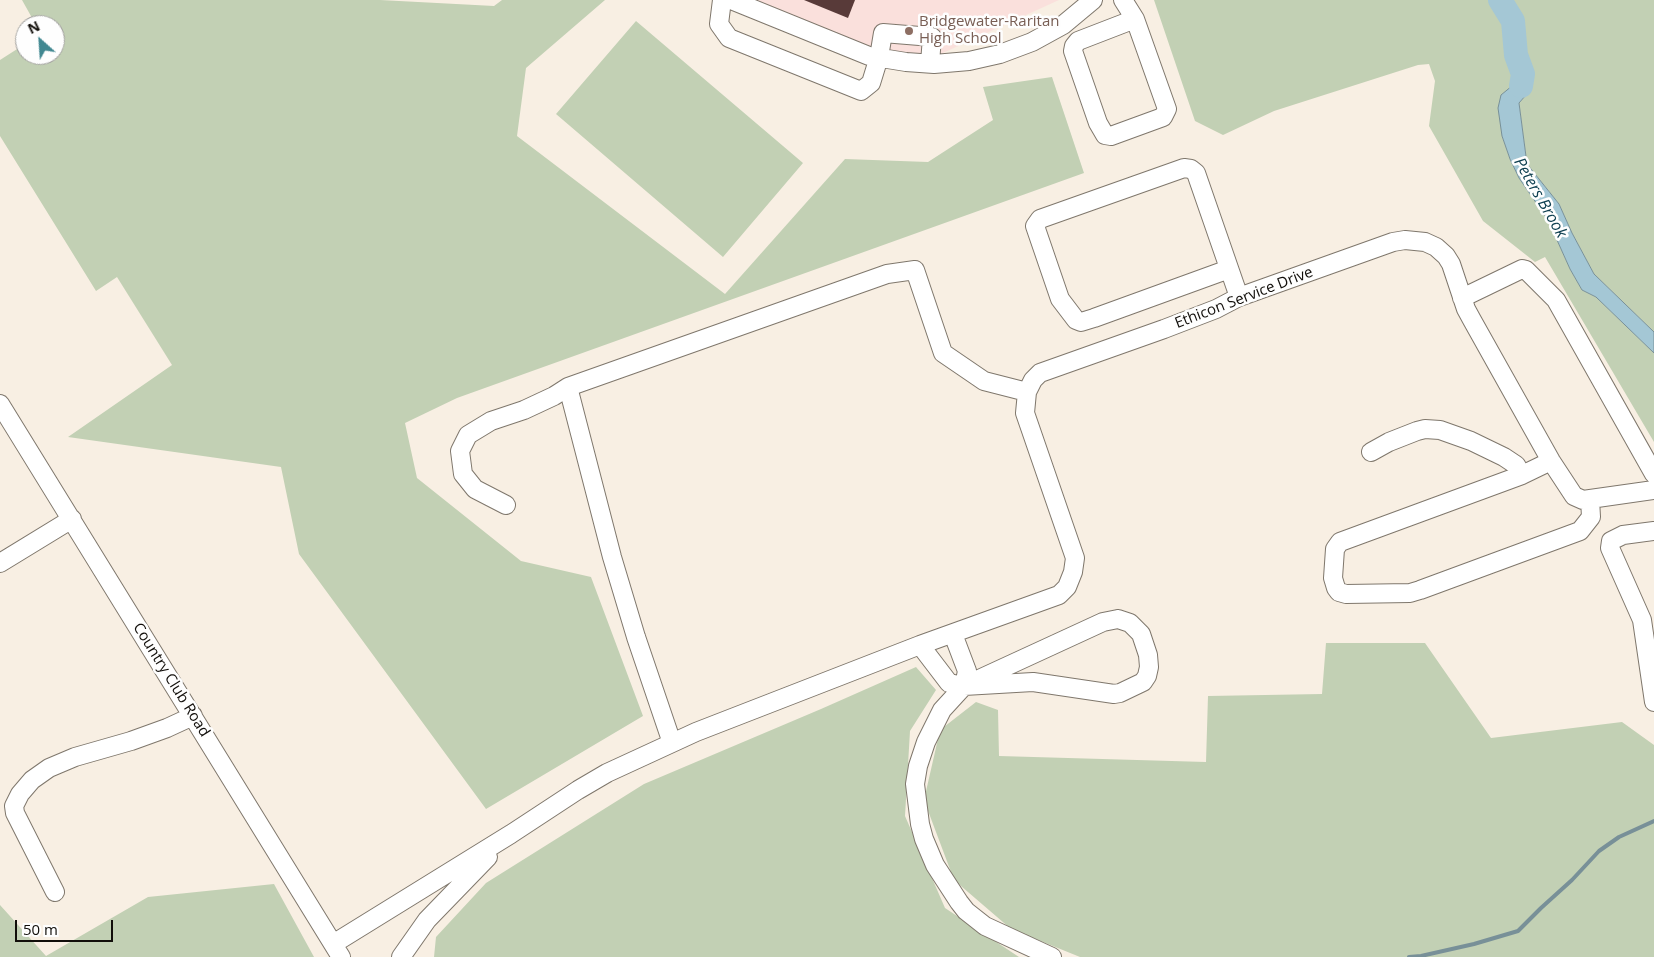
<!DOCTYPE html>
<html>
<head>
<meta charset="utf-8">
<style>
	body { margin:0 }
	#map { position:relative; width:1654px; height:957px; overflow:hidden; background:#f8efe3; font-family:"Open Sans",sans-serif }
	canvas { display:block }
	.north { position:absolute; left:15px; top:15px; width:50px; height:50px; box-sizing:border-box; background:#fefefe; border:1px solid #9f9e9c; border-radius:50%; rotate:334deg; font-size:14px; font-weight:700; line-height:20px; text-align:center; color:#110e0a }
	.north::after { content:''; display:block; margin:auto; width:18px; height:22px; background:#418891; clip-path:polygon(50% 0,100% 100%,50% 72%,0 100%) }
	.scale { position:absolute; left:15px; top:920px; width:98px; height:22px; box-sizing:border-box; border:2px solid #110e0a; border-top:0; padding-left:6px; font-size:15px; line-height:18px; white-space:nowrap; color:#110e0a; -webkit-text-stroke:4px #fefefe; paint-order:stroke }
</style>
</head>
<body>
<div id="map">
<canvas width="1654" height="957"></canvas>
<div class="north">N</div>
<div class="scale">50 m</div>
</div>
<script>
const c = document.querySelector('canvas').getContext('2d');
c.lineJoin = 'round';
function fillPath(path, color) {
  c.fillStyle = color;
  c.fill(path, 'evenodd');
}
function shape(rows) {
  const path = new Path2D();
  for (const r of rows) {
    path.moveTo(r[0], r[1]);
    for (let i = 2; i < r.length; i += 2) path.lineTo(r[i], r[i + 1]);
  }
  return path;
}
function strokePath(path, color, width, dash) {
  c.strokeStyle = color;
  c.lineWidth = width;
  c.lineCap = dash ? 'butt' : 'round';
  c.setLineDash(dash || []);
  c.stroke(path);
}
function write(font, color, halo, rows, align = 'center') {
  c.font = font + ' "Open Sans",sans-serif';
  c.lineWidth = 5;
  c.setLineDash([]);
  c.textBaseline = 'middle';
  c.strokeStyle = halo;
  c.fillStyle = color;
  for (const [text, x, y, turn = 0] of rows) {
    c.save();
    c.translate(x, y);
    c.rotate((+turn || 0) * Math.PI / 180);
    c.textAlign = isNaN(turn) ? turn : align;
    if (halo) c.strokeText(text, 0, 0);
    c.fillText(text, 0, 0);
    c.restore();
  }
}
fillPath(shape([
	[733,0,1059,0,921,63]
]), '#fae0dc');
fillPath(shape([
	[22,0,380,0,494,6,502,0,605,0,526,68,517,136,725,294,845,159,928,162,993,120,983,87,1052,77,1084,173,457,398,405,423,417,478,521,561,591,577,643,716,486,809,299,554,281,467,68,437,172,365,117,277,96,291,0,136,0,60,25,44,25,55,55,55,55,25,36,25],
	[1154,0,1654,0,1654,332,1594,274,1572,233,1559,204,1527,164,1519,103,1526,95,1516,56,1519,70,1518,81,1502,95,1502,136,1510,159,1519,178,1548,220,1570,269,1582,290,1596,297,1654,353,1654,442,1545,257,1535,262,1483,221,1429,126,1435,81,1429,64,1418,65,1274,111,1223,135,1195,121],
	[636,21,803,163,723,257,556,114],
	[1326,643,1425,643,1491,738,1622,722,1654,745,1654,957,1080,957,1011,929,954,880,924,800,940,730,976,702,998,710,999,756,1206,762,1208,696,1322,694],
	[916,667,936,690,910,731,905,816,945,908,1019,957,434,957,436,937,486,883,644,784,821,709],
	[274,884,314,957,0,957,0,905,46,956,148,897]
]), '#c2d0b4');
const water = shape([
	[1516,55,1525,64,1530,81,1526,95,1519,103,1527,164,1559,204,1572,233,1594,274,1654,332,1654,353,1596,297,1582,290,1570,269,1548,220,1519,178,1510,159,1502,136,1498,108,1501,95,1518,81,1519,69,1516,55]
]);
fillPath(water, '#a4c7d5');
strokePath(water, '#789098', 1);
strokePath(shape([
	[1409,957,1421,956,1474,944,1518,931,1541,908,1572,880,1599,851,1619,837,1654,821]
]), '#789098', 4);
strokePath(shape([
	[1500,0,1513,21,1516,55,1523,74,1521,86]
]), '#a4c7d5', 24);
fillPath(shape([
	[804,0,855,0,848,18]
]), '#583a39');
const minor = shape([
	[722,0,719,24,729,38,861,91,871,83,879,57,883,33,932,37,930,63],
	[731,0,869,56,906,62,934,64,969,61,1000,54,1032,42,1063,25,1093,0],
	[1123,0,1135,19,1167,109,1163,117,1111,136,1105,135,1098,123,1073,51,1074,46,1078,41,1135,19],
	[1229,269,1094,318,1081,322,1076,320,1060,299,1035,226,1040,219,1184,168,1191,169,1196,173,1239,297],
	[1462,298,1522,269,1526,270,1556,300,1654,474],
	[568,387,612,557,636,637,672,743],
	[0,404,341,957],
	[1371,452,1389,442,1417,431,1425,429,1440,430,1471,441,1504,457,1516,465,1522,475],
	[1551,461,1522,475,1340,542,1335,549,1333,578,1336,588,1339,592,1346,594,1410,593,1420,590,1580,531,1591,517,1590,499],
	[506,505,475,489,463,474,460,451,468,435,491,421,524,410,554,396,568,387,887,274,915,270,943,353,984,381,1027,392],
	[1654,531,1623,535,1611,541,1610,548,1642,620,1654,702],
	[0,563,72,519],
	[1118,619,1130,623,1141,634,1148,655,1149,667,1147,676,1143,682,1120,693,1114,694,1033,682,964,686,1103,622,1118,619],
	[953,634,967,671,964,686,942,710,926,742,918,766,915,784,920,824,924,839,935,865,959,902,966,911,985,926,1052,957],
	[920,645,949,683,964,686],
	[55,892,15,813,14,806,20,794,32,780,49,768,75,757,131,741,167,728,193,716],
	[333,944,511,834,578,790,607,773,696,732,920,645,1059,595,1067,587,1073,572,1075,558,1025,413,1027,392,1033,380,1040,373,1164,329,1216,309,1239,297,1393,242,1405,240,1425,242,1436,247,1446,256,1451,264,1466,309,1472,320,1551,461,1574,496,1583,500,1654,490],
	[401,957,427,920,488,857]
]);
strokePath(minor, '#7f776c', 20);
strokePath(minor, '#fff', 18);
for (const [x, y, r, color] of [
	[909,31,5,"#8d6e63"]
]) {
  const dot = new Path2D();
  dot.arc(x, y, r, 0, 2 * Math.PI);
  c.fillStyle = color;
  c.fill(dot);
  strokePath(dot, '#fefefe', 2);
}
write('15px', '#785e54', '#fefefe', [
	["Bridgewater-Raritan",919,22],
	["High School",919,39]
], 'left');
write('15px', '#110e0a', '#fefefe', [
	["Ethicon Service Drive",1244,298,-21],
	["Country Club Road",171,680,58]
]);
write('italic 16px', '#0f4051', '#fefefe', [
	["Peters Brook",1540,198,60]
]);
</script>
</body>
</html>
